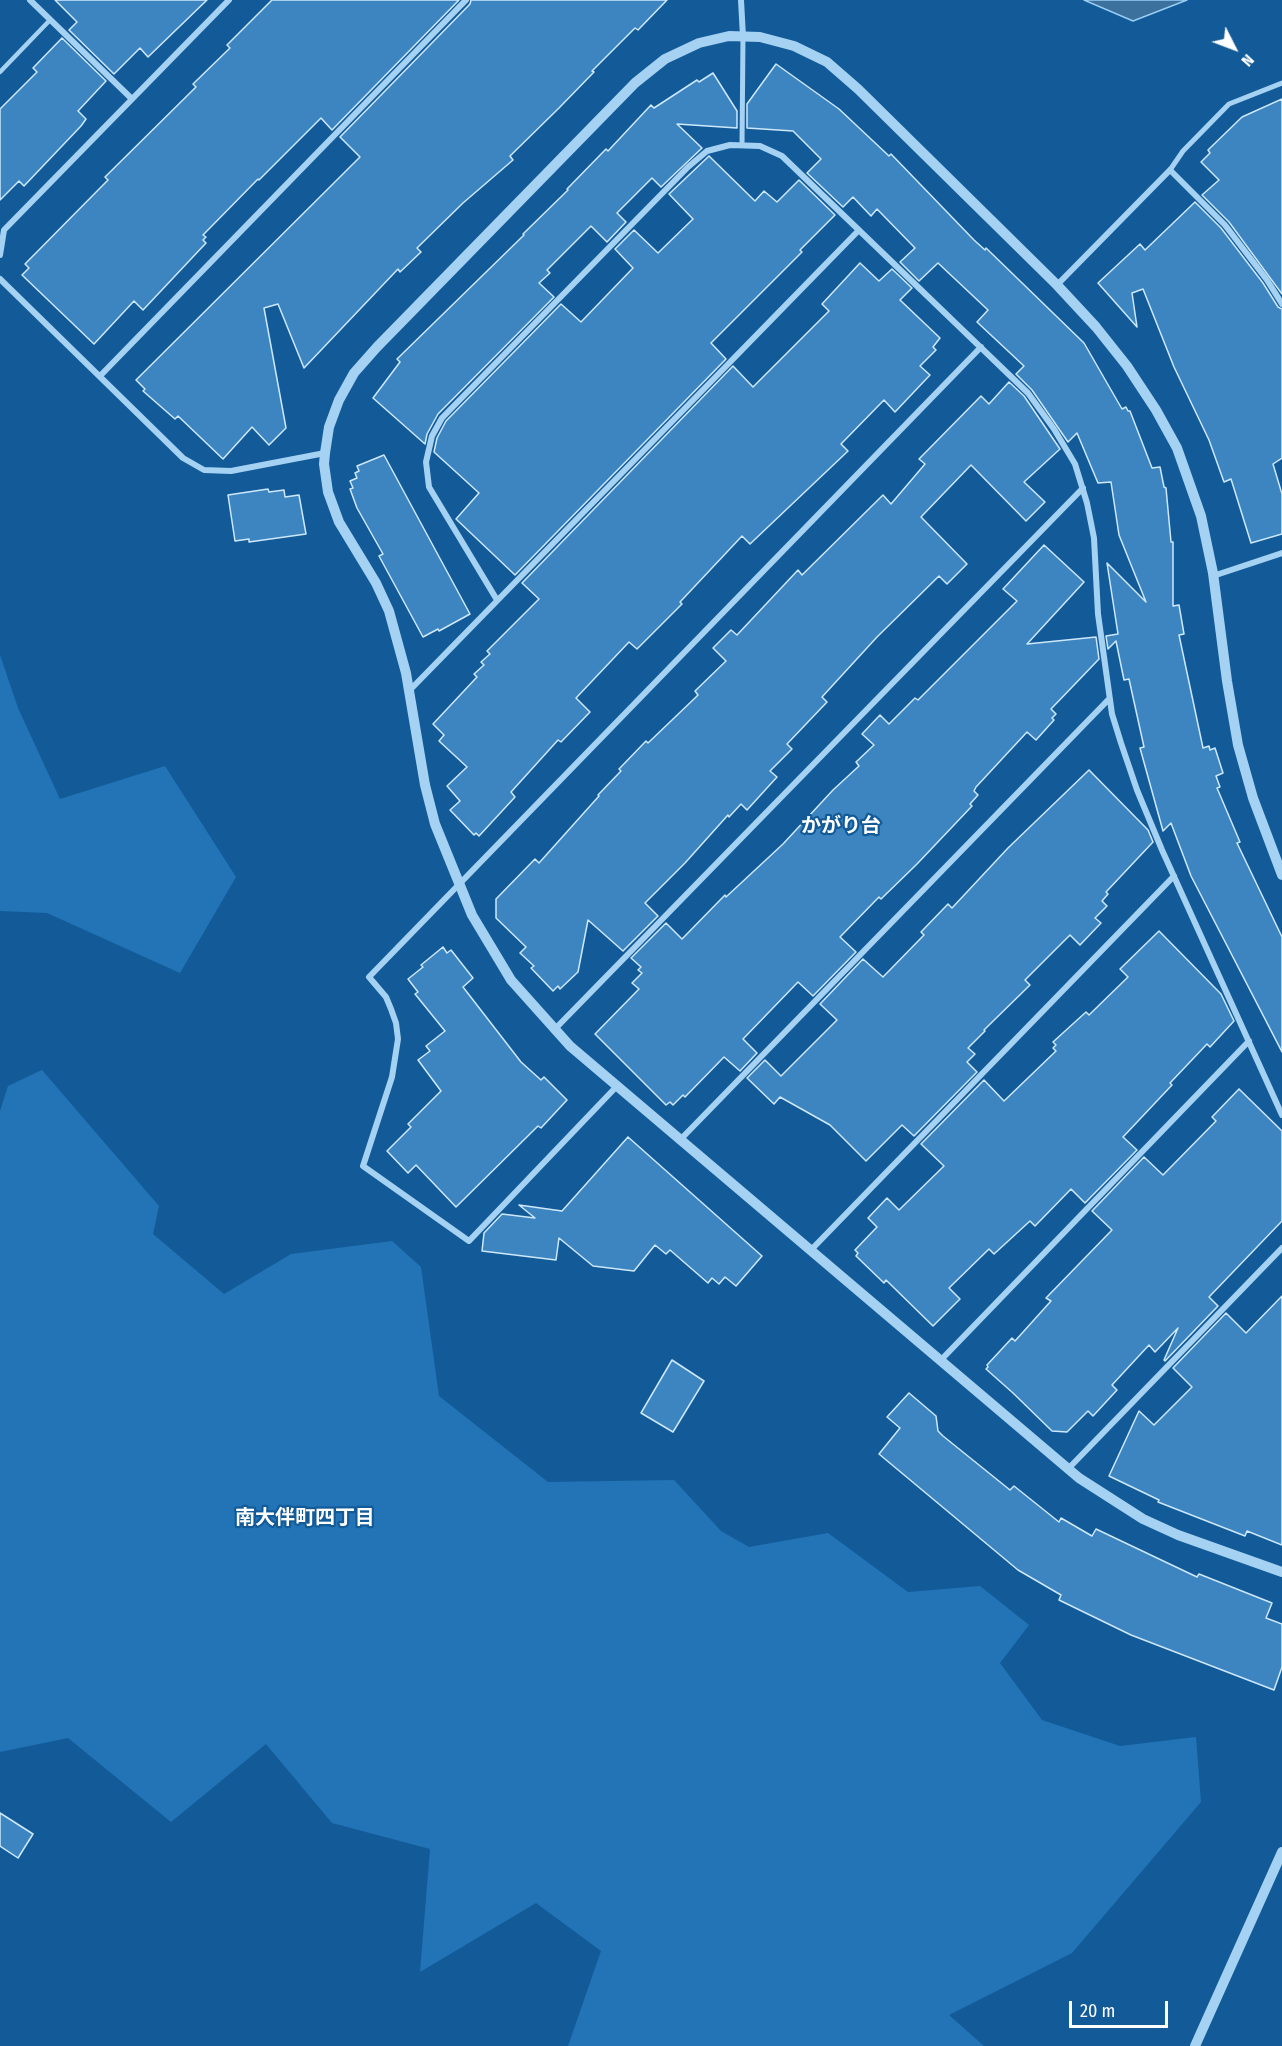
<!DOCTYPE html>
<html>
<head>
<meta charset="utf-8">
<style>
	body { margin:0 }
	#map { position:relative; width:1282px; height:2046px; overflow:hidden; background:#135b98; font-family:"Fira Sans Condensed",sans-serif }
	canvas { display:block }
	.north { position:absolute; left:1204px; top:18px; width:60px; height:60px; -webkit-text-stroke:4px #135b98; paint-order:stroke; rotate:132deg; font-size:16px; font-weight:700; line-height:24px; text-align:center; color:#fff }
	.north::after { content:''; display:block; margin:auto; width:21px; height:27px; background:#fff; clip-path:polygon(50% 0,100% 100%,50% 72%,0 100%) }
	.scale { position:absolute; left:1069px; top:2001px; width:99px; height:27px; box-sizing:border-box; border:3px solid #fff; border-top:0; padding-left:8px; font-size:18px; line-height:21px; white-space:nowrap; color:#fff; -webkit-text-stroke:4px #135b98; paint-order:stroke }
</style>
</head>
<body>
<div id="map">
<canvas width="1282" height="2046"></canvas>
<div class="north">N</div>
<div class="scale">20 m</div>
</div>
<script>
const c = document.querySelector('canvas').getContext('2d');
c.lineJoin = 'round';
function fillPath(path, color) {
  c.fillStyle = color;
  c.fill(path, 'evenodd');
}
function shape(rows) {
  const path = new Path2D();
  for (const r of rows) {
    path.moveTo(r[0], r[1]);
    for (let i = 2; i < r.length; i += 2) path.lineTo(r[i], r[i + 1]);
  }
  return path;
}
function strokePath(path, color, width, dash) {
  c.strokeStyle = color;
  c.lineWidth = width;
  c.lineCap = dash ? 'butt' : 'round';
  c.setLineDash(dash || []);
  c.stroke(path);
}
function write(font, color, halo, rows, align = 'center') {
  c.font = font + ' "Fira Sans Condensed","Noto Sans JP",sans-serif';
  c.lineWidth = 4.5;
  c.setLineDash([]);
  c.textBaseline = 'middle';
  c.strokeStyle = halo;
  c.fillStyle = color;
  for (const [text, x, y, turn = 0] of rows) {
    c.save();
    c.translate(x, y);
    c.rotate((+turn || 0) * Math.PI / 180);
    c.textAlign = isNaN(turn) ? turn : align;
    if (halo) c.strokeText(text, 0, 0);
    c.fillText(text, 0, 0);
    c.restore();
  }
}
fillPath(shape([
	[0,655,18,708,60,799,165,766,236,877,180,973,47,913,0,911],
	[42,1070,159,1206,153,1234,224,1294,291,1254,392,1241,421,1267,439,1396,548,1482,674,1480,721,1531,749,1547,828,1533,908,1592,980,1586,1029,1625,1000,1663,1042,1720,1120,1746,1196,1737,1201,1802,1072,1953,949,2015,984,2046,568,2046,601,1951,536,1903,420,1972,430,1849,332,1823,266,1744,171,1822,68,1738,0,1752,0,1111,8,1086]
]), '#2274b6');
const water = shape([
	[1084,0,1187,0,1133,21,1084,0]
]);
fillPath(water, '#3d719d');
strokePath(water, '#97cdf6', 1.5);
const building = shape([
	[55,0,207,0,148,57,140,48,114,74,69,30,77,22,55,0],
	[272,0,459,0,332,130,321,118,259,180,258,179,203,235,206,237,203,240,206,243,143,310,134,301,94,344,22,275,29,268,25,264,108,180,105,177,196,87,193,84,230,48,227,45,272,0],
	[471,0,667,0,638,30,635,28,592,71,594,72,559,108,510,156,513,160,463,203,417,248,421,252,400,272,398,269,304,368,278,304,264,308,286,428,269,445,252,427,223,459,178,416,175,419,143,391,145,389,136,380,360,157,340,137,470,4,471,0],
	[62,38,106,81,78,111,86,119,81,126,24,186,19,181,0,200,0,109,37,72,33,68,62,38],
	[776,64,839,109,889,156,891,154,974,240,985,250,986,248,1084,343,1122,409,1126,407,1128,411,1130,411,1152,468,1160,467,1164,487,1166,488,1171,542,1173,542,1173,606,1179,605,1184,634,1179,635,1203,748,1209,746,1210,750,1215,748,1223,773,1216,776,1220,787,1217,788,1240,842,1237,843,1282,937,1282,1052,1191,876,1171,823,1163,831,1140,748,1144,747,1129,679,1124,680,1116,641,1108,649,1106,636,1118,634,1107,563,1146,602,1119,535,1111,482,1098,483,1077,433,1068,442,1032,390,1016,374,1024,366,977,322,988,310,938,263,919,281,900,262,915,248,877,209,871,216,853,197,843,207,807,173,821,159,793,131,747,128,747,104,776,64],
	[713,73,737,111,737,128,677,124,702,148,661,187,652,178,617,213,626,222,607,242,591,226,547,270,550,273,539,283,554,297,438,414,427,434,425,444,373,398,400,362,397,359,524,235,523,234,568,190,567,189,606,149,608,151,651,105,654,108,697,80,699,82,713,73],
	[1282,99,1282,294,1229,222,1202,195,1219,180,1201,162,1210,153,1208,150,1242,117,1282,99],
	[709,156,755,201,764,191,777,202,799,180,835,215,800,250,802,252,711,343,726,359,515,575,456,519,479,493,434,452,437,438,446,421,561,304,581,322,633,268,615,249,634,230,658,253,693,219,669,194,709,156],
	[1195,202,1221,228,1263,283,1278,307,1282,309,1282,458,1273,464,1282,494,1282,534,1251,543,1231,479,1224,482,1209,440,1174,367,1143,289,1132,293,1137,327,1098,283,1140,244,1145,250,1195,202],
	[860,263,879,281,892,269,912,288,900,300,940,338,933,347,936,350,920,366,930,375,895,412,884,400,841,444,848,451,750,544,742,536,680,602,682,604,637,649,629,642,576,698,590,712,561,742,558,740,511,792,515,797,479,836,476,833,474,835,450,810,460,801,447,786,467,767,439,741,444,735,433,724,477,677,474,674,484,665,481,662,490,654,487,651,539,599,522,583,733,366,753,387,829,311,822,304,860,263],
	[1009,382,1024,396,1060,449,1024,482,1045,502,1026,521,971,465,921,517,967,564,947,584,939,576,877,637,822,697,827,702,787,744,792,749,770,771,777,777,747,810,741,804,729,817,728,815,685,863,645,903,658,916,623,951,588,920,578,972,560,989,558,986,553,991,531,968,534,966,520,953,526,947,496,918,496,899,535,859,539,863,599,796,598,795,621,771,619,769,646,741,648,743,695,698,698,695,695,691,726,661,713,648,731,630,737,635,798,570,802,575,883,495,891,504,925,464,919,459,981,396,989,404,1009,382],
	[384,455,470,614,439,631,438,629,423,637,379,556,383,554,357,508,350,489,353,488,350,481,357,478,355,473,359,471,357,466,384,455],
	[268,489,269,492,284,490,285,497,299,495,306,534,249,542,249,539,235,541,228,495,268,489],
	[1044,545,1084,582,1027,644,1096,637,1099,659,1051,709,1056,714,1052,718,1054,720,1036,740,1027,732,976,787,974,791,978,795,970,804,972,806,917,864,881,899,879,897,840,937,856,952,813,996,798,982,743,1039,757,1053,740,1071,724,1057,685,1097,683,1095,673,1105,670,1102,666,1105,595,1034,639,989,632,983,642,973,638,970,641,967,631,958,666,923,682,939,725,895,726,897,783,844,833,790,859,766,856,762,874,745,862,734,880,715,889,724,915,698,918,700,1017,601,1003,589,1044,545],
	[1089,770,1148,830,1153,842,1106,892,1108,894,1102,901,1107,906,1095,918,1101,923,1080,945,1070,935,1025,980,1030,985,984,1030,985,1031,968,1048,975,1054,967,1062,977,1072,914,1136,902,1125,866,1161,830,1125,780,1097,774,1104,747,1078,765,1060,781,1076,837,1020,820,1004,863,959,883,977,924,935,921,932,948,904,952,908,1008,848,1089,770],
	[1159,931,1221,994,1234,1021,1210,1047,1207,1044,1170,1083,1172,1085,1123,1137,1137,1150,1085,1203,1071,1189,1035,1226,1030,1221,994,1254,989,1249,949,1288,960,1299,933,1326,886,1280,884,1283,856,1256,858,1253,855,1250,877,1227,868,1218,887,1198,899,1210,944,1166,921,1144,984,1080,1004,1101,1056,1051,1053,1048,1056,1045,1053,1042,1086,1012,1089,1015,1128,977,1120,969,1159,931],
	[443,947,447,953,451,950,473,978,463,987,521,1062,541,1080,544,1077,567,1100,541,1128,538,1126,456,1207,416,1165,408,1173,387,1151,411,1127,408,1124,441,1091,418,1060,430,1051,426,1046,445,1031,415,994,418,992,408,979,423,967,421,965,443,947],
	[1239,1089,1282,1131,1282,1221,1209,1297,1218,1306,1165,1361,1164,1360,1178,1328,1155,1352,1149,1345,1112,1385,1117,1390,1093,1416,1088,1411,1067,1432,1052,1431,1013,1393,986,1369,988,1367,987,1365,1012,1338,1015,1341,1051,1301,1046,1298,1112,1230,1092,1211,1144,1157,1163,1175,1216,1121,1212,1117,1239,1089],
	[628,1137,762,1256,736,1286,725,1277,719,1284,712,1278,708,1283,670,1250,666,1254,655,1245,634,1271,593,1266,559,1238,556,1260,482,1251,484,1233,502,1214,535,1218,519,1205,562,1211,628,1137],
	[1282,1296,1282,1545,1247,1531,1245,1536,1158,1502,1159,1500,1109,1476,1139,1411,1154,1425,1192,1387,1173,1368,1226,1313,1246,1333,1282,1296],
	[672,1360,704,1381,673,1432,641,1413,672,1360],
	[909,1393,936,1416,938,1431,943,1436,1010,1490,1014,1486,1059,1522,1061,1518,1092,1536,1096,1529,1197,1577,1199,1574,1272,1603,1266,1618,1282,1624,1282,1667,1274,1690,1131,1635,1059,1600,1061,1595,1018,1570,879,1454,900,1428,887,1417,909,1393],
	[0,1813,33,1834,18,1858,0,1846,0,1813]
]);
fillPath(building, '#3c85c0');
strokePath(building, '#cde8fd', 1.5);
strokePath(shape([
	[0,72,50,20]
]), '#a5d1f3', 4.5);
strokePath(shape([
	[742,145,743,37],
	[1170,170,1183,151,1229,104,1282,83]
]), '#a5d1f3', 5);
strokePath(shape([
	[30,0,132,99],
	[741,0,743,37],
	[0,255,4,230,229,0],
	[0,279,183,458,204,470,231,471,325,453],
	[1057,285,1170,170,1225,225,1267,280,1282,304],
	[100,376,466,0],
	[1213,576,1282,553],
	[497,600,429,487,426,462,432,436,442,418,688,167,707,151,730,145,760,146,782,156,1028,393,1054,429,1075,464,1087,503,1094,538,1098,614,1112,714,1121,743,1137,790,1162,850,1282,1115],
	[409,691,859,230],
	[554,1030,1083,488],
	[617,1086,469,1241,363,1166,392,1077,398,1039,396,1023,391,1009,386,997,369,977,981,347],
	[680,1140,1109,699],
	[810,1251,1174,876],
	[940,1361,1249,1041],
	[1068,1469,1282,1248]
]), '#a5d1f3', 6);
strokePath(shape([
	[1282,875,1253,798,1238,745,1227,681,1213,573,1201,516,1177,448,1156,410,1127,366,1096,327,1057,285,858,89,827,62,794,46,760,37,729,36,699,43,665,59,635,83,377,347,354,373,339,400,329,427,325,453,324,464,328,492,339,522,376,583,389,611,406,673,425,785,435,824,472,915,511,980,570,1046,1079,1478,1143,1519,1178,1535,1282,1572],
	[1195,2046,1282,1852]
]), '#a5d1f3', 10);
write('bold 20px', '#fff', '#135b98', [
	["かがり台",841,826],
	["南大伴町四丁目",305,1518]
]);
</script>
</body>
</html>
